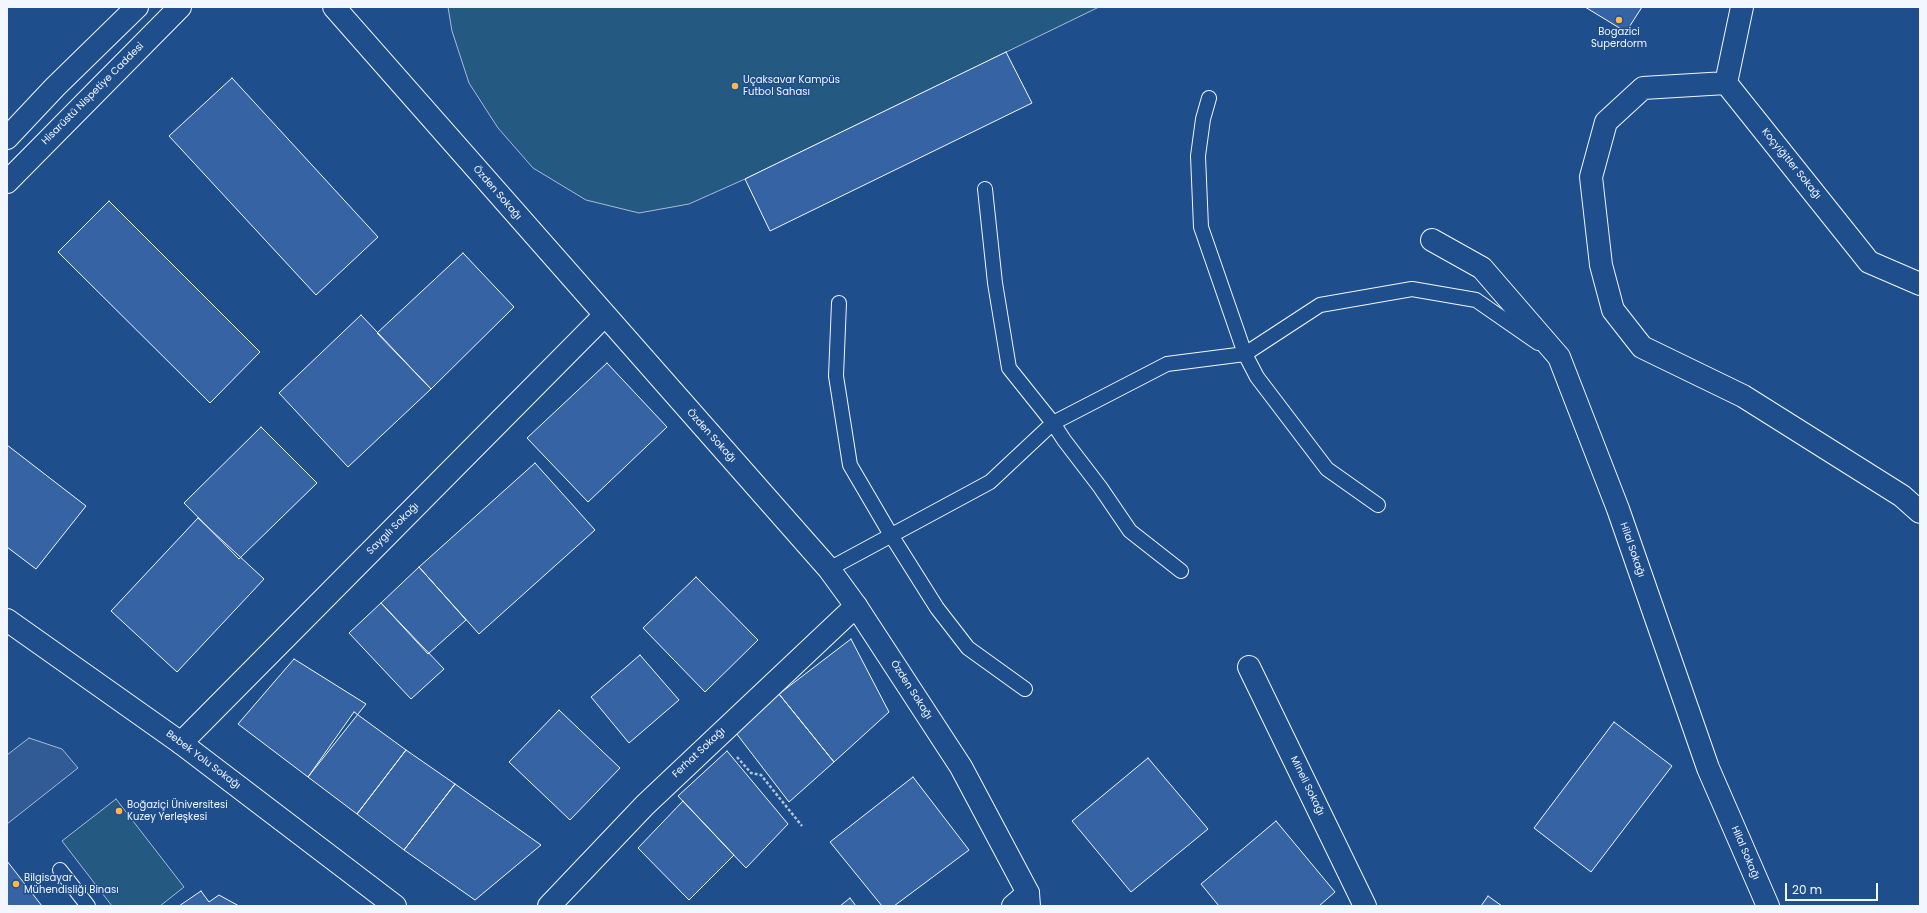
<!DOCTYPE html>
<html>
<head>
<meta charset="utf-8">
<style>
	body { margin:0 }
	#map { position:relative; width:1927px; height:913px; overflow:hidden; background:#1f4e8c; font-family:Poppins,sans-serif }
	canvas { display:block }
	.frame { position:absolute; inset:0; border:8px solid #f2f6ff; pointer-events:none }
	.scale { position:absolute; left:1785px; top:883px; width:93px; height:18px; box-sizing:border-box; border:2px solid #f2f6ff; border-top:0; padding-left:5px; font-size:12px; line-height:14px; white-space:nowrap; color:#f2f6ff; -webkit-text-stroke:3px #1f4e8c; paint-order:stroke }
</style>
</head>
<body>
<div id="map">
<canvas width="1927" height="913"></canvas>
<div class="frame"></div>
<div class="scale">20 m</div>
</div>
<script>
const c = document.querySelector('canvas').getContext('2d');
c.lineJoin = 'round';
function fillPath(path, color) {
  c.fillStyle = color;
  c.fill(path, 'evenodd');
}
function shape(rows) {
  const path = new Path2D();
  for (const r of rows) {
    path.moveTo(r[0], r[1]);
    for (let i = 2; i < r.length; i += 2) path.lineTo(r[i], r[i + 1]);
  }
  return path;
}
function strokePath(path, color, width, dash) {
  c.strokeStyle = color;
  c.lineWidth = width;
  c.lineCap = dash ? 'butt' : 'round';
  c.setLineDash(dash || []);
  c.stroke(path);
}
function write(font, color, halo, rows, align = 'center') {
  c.font = font + ' Poppins,sans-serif';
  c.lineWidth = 3;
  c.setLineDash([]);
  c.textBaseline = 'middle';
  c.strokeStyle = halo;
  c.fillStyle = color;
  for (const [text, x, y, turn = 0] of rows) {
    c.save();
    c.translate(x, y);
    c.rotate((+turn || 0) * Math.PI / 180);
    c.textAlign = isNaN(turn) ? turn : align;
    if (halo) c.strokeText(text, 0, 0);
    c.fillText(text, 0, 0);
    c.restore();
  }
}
const green = shape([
	[448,7,1099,7,745,179,689,204,639,213,586,200,533,168,498,128,469,83,452,31,448,7],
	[116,799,184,887,160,906,112,906,62,841,116,799]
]);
fillPath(green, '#245a82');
strokePath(green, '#a8bbd7', 1);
const parking = shape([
	[29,738,62,749,78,768,7,824,7,755,29,738]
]);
fillPath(parking, '#305b95');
strokePath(parking, '#a8bbd7', 1);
const building = shape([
	[1585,7,1642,7,1626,32,1585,7],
	[1006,52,1032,103,770,231,745,179,1006,52],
	[232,78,378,237,316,295,169,136,232,78],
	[109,201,260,352,210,403,58,252,109,201],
	[463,253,514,307,431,389,377,333,463,253],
	[361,315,431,389,348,467,279,393,361,315],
	[607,363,667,427,588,502,527,438,607,363],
	[261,427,317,483,239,559,184,503,261,427],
	[7,445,86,506,36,569,7,547,7,445],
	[535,463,595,530,479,634,419,567,535,463],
	[198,518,264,579,177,672,111,611,198,518],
	[419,567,466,620,428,654,381,603,419,567],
	[696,577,758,640,705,692,643,628,696,577],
	[381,603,444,669,411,699,349,633,381,603],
	[851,639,889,712,834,762,779,694,851,639],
	[640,655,679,700,629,743,591,697,640,655],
	[294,659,366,704,308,777,238,724,294,659],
	[779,694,834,762,789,802,736,733,779,694],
	[559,710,620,768,570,820,509,762,559,710],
	[354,712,406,750,357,814,308,777,354,712],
	[1614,722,1672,766,1591,872,1534,828,1614,722],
	[406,750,455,784,404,850,357,814,406,750],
	[727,751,788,824,746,868,678,796,727,751],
	[1148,758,1208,829,1131,892,1072,821,1148,758],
	[913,777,969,850,894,906,882,906,830,842,913,777],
	[455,784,541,845,475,900,404,850,455,784],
	[683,801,734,855,689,900,638,848,683,801],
	[1276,821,1335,892,1319,906,1219,906,1201,884,1276,821],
	[7,861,42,906,7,906,7,861],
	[201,891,209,902,219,895,239,906,179,906,201,891],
	[1488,896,1502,906,1481,906,1488,896],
	[850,898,856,906,840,906,850,898]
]);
fillPath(building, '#3563a3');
strokePath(building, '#f2f6ff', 1);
const lane = shape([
	[1209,98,1203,119,1198,156,1201,227,1245,354,1257,377,1327,469,1378,505],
	[985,189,995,283,1009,368,1053,423,1064,440,1100,487,1130,531,1181,571],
	[839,303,836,376,850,465,891,535,937,608,968,648,1025,689],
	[829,569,990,482,1053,423,1167,364,1245,354,1320,305,1412,289,1476,300,1538,343],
	[60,870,88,906]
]);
const street = shape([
	[1742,7,1726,83,1869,262,1920,284],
	[1726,83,1643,88,1606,122,1591,177,1601,265,1613,310,1642,347,1743,396,1902,496,1920,512],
	[1432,240,1482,268,1559,357,1618,509,1708,768,1768,906],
	[1249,667,1365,906],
	[181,743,604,316],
	[549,906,645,805,856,606],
	[1013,906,1028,893]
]);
const secondary = shape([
	[334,7,829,569,856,606,961,767,1028,893,1029,906],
	[7,620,181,743,395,906]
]);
const primary = shape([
	[7,138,55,87,137,7],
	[7,182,180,7]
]);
strokePath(lane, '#f2f6ff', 16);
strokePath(street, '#f2f6ff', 24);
strokePath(secondary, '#f2f6ff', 24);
strokePath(primary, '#f2f6ff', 24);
strokePath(shape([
	[737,757,751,773,761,775,802,826]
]), '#b3c4dc', 2.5, [3, 2]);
strokePath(lane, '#1f4e8c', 14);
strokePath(street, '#1f4e8c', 22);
strokePath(secondary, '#1f4e8c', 22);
strokePath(primary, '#1f4e8c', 22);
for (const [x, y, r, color] of [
	[1619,20,4,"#ffb74d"],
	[735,86,4,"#ffb74d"],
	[119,811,4,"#ffb74d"],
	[16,884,4,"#ffb74d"]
]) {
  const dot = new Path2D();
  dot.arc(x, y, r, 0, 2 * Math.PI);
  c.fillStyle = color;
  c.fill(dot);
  strokePath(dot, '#1f4e8c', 1.5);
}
write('10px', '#f2f6ff', '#1f4e8c', [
	["Bogazici",1619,32,"center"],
	["Superdorm",1619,44,"center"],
	["Uçaksavar Kampüs",743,80],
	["Futbol Sahası",743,92],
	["Boğaziçi Üniversitesi",127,805],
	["Kuzey Yerleşkesi",127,817],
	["Bilgisayar",24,878],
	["Mühendisliği Binası",24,890]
], 'left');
write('10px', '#f2f6ff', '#1f4e8c', [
	["Hisarüstü Nispetiye Caddesi",93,94,-45],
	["Koçyiğitler Sokağı",1791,164,51],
	["Özden Sokağı",497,193,49],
	["Özden Sokağı",711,436,48],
	["Saygılı Sokağı",393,529,-45],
	["Hilal Sokağı",1632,550,71],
	["Özden Sokağı",911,690,57],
	["Ferhat Sokağı",699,753,-43],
	["Bebek Yolu Sokağı",203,760,37],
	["Mineli Sokağı",1307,786,64],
	["Hilal Sokağı",1745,853,67]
]);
</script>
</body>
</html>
